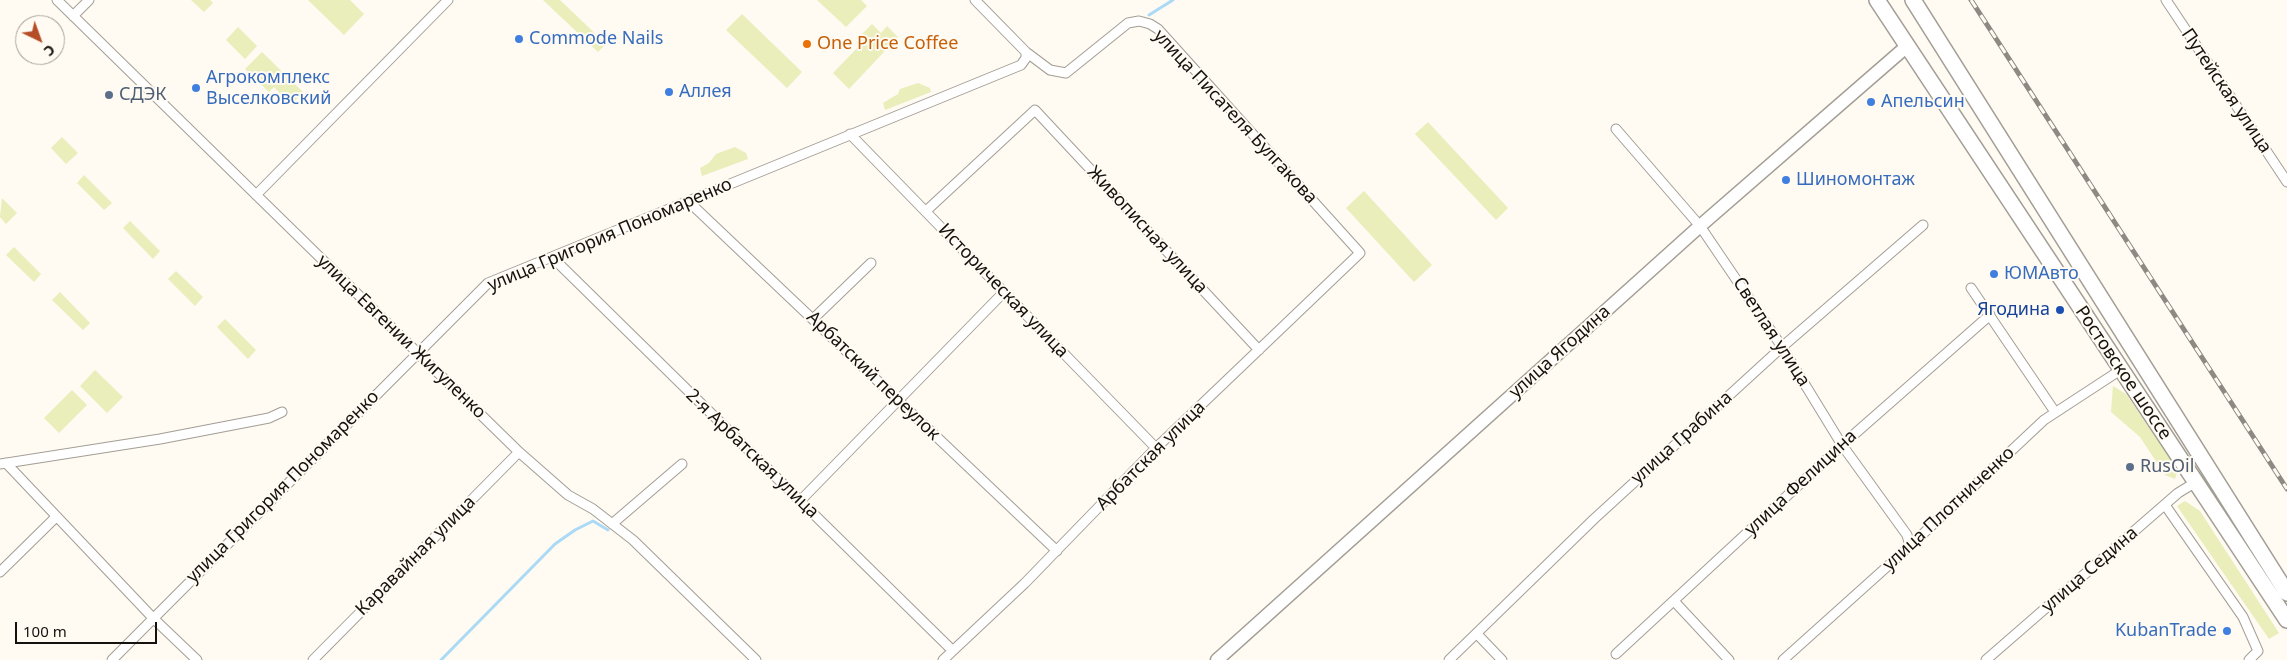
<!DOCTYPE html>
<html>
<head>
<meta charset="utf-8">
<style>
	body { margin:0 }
	#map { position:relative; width:2287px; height:660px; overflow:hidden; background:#fffaf2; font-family:"Noto Sans",sans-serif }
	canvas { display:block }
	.north { position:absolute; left:15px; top:15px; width:50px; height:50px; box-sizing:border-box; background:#fffaf2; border:1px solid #a19d97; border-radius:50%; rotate:138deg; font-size:14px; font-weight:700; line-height:20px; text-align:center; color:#14120f }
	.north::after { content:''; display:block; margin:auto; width:18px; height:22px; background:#b54e27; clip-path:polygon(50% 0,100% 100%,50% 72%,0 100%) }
	.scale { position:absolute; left:15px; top:622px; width:142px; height:22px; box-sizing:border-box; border:2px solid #14120f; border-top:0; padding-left:6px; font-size:15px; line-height:18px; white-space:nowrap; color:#14120f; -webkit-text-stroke:4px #fffaf2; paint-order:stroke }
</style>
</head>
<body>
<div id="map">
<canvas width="2287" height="660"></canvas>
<div class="north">С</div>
<div class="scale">100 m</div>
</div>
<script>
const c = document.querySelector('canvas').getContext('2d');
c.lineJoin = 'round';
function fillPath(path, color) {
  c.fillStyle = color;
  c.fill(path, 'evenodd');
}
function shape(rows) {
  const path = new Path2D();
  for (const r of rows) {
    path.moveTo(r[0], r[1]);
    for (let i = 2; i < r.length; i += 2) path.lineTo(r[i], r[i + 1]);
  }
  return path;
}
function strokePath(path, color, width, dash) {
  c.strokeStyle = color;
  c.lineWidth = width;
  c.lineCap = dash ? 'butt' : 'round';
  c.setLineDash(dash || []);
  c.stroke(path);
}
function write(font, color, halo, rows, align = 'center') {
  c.font = font + ' "Noto Sans",sans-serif';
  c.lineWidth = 4;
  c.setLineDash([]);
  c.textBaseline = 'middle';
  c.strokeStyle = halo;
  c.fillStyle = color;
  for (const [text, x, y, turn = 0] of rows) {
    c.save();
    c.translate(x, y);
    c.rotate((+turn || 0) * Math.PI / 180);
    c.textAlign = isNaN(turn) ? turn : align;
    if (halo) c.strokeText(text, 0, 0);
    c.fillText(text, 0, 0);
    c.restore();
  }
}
fillPath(shape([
	[191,0,210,0,213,3,204,12],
	[308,0,350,0,364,14,344,35],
	[543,0,560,0,606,44,598,52],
	[817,0,861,0,867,6,846,27],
	[742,14,802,72,787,88,726,30],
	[872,24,881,33,887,26,898,37,849,89,833,73,862,43,858,38],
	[238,27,257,46,245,59,226,40],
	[262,52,303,92,291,105,274,87,269,92,245,69],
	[918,83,930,88,931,92,885,110,883,103,898,94,900,89],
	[1428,122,1508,208,1496,220,1415,134],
	[62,137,78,153,66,164,51,148],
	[735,147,746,153,748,159,702,176,700,168,709,163,716,154],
	[84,175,112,203,104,210,77,183],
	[1364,191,1432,265,1414,282,1346,208],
	[2,198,17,213,6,224,0,217],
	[130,221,160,251,153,259,123,228],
	[14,247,41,274,34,282,6,255],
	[176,271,203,297,195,306,168,279],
	[60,292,90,323,83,330,52,300],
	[225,319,256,350,248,359,217,327],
	[95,370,123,397,107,413,80,386],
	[2113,386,2126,394,2178,470,2175,479,2165,475,2140,437,2111,412],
	[72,390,87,405,59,433,44,418],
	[2185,501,2200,511,2279,633,2269,639,2177,506]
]), '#e9eebb');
strokePath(shape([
	[1149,15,1173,0],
	[441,660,555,544,575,530,593,521,608,530]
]), '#abdaf6', 3);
const street = shape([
	[57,0,519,452,568,495,593,509,633,540,756,660],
	[2166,0,2287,182],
	[73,16,89,0],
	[1616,129,1700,226,1782,347,1842,445,1907,535,1910,546],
	[850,134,1156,448],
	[256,195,448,0],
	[688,201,1057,551],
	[926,211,1035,110,1259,350],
	[552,257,952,650],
	[1971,288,2055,412],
	[813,319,871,263],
	[6,463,153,618,197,660],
	[0,464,160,439,269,418,282,412],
	[800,501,1004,292],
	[2165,505,2243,617,2258,651,2249,660],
	[612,524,682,464],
	[0,572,56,517],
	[1674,601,1729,660],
	[1477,634,1502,660],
	[1616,654,1842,445,1990,315],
	[112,660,488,283,1021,65,1026,58,1026,52,975,0],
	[313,660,519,452],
	[943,660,1025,583,1156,448,1360,253,1158,29,1150,24,1139,21,1128,23,1066,73,1050,70,1026,52],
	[1449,660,1594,519,1782,347,1923,225],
	[1783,660,1910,546,2044,420,2122,369],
	[1986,660,2178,493,2196,482]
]);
const secondary = shape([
	[1217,660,1700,226,1906,47]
]);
const highway = shape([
	[1877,0,2287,620],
	[1913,0,2287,593]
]);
strokePath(street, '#a39e95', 11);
strokePath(secondary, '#a39e95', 15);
strokePath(highway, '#a39e95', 18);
strokePath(street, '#fff', 9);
strokePath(secondary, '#fff', 12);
strokePath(highway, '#fff', 15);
const rail = shape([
	[1971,0,2287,489]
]);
strokePath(rail, '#8d8a84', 5);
strokePath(rail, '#fffaf2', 3, [9]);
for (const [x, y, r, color] of [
	[519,39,5,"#3f7fe0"],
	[807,44,5,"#e8710a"],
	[196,88,5,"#3f7fe0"],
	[669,92,5,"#3f7fe0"],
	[109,95,5,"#5c6f8a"],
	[1871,102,5,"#3f7fe0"],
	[1786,180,5,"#3f7fe0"],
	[1994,274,5,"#3f7fe0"],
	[2060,310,5,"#1a4fb4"],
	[2130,467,5,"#5c6f8a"],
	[2227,631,5,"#3f7fe0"]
]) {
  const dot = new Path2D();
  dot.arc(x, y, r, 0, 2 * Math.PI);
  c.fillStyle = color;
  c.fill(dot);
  strokePath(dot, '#fffaf2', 2);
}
write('18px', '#366cbe', '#fffaf2', [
	["Commode Nails",529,39],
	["Агрокомплекс",206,78],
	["Выселковский",206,99],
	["Аллея",679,92],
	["Апельсин",1881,102],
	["Шиномонтаж",1796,180],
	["ЮМАвто",2004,274],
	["KubanTrade",2217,631,"right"]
], 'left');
write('18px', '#c56008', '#fffaf2', [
	["One Price Coffee",817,44]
], 'left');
write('18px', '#14120f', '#fffaf2', [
	["Путейская улица",2226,91,56],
	["улица Писателя Булгакова",1235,117,47],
	["Живописная улица",1147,230,47],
	["улица Григория Пономаренко",610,235,-23],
	["Историческая улица",1003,291,46],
	["Светлая улица",1771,332,57],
	["улица Евгении Жигуленко",401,337,44],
	["улица Ягодина",1560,352,-42],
	["Ростовское шоссе",2123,373,56],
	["Арбатский переулок",873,376,44],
	["улица Грабина",1682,438,-42],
	["2-я Арбатская улица",752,454,44],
	["Арбатская улица",1151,456,-45],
	["улица Фелицина",1801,483,-43],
	["улица Григория Пономаренко",283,487,-45],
	["улица Плотниченко",1949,509,-43],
	["Каравайная улица",416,556,-45],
	["улица Седина",2090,570,-41]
]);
write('18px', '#4e5e75', '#fffaf2', [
	["СДЭК",119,95],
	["RusOil",2140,467]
], 'left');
write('18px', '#164399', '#fffaf2', [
	["Ягодина",2050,310]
], 'right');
</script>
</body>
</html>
